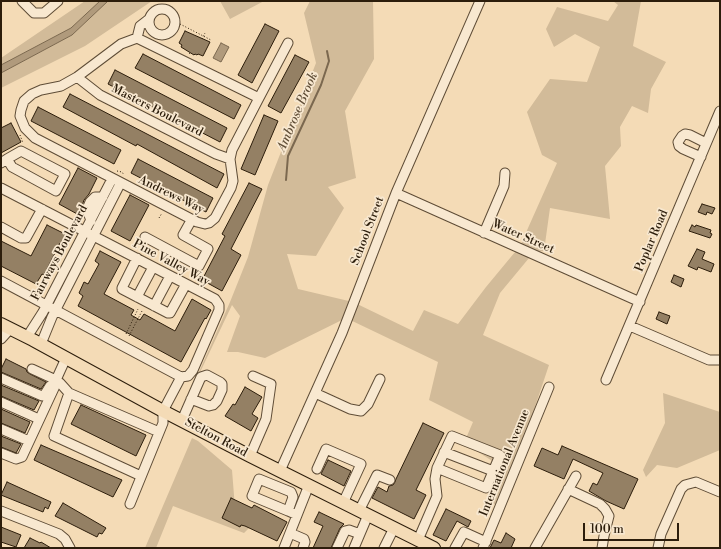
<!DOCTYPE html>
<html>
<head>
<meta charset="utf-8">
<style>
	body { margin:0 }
	#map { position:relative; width:721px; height:549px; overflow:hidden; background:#f4dbb6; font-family:"Libre Bodoni",serif }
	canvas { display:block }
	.frame { position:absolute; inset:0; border:2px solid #2c1d0b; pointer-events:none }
	.scale { position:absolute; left:583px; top:523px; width:96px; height:18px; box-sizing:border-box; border:2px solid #2c1d0b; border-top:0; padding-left:5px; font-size:12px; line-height:14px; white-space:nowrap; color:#2c1d0b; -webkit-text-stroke:3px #f8e8d0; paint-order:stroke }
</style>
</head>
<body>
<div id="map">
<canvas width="721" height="549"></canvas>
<div class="frame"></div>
<div class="scale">100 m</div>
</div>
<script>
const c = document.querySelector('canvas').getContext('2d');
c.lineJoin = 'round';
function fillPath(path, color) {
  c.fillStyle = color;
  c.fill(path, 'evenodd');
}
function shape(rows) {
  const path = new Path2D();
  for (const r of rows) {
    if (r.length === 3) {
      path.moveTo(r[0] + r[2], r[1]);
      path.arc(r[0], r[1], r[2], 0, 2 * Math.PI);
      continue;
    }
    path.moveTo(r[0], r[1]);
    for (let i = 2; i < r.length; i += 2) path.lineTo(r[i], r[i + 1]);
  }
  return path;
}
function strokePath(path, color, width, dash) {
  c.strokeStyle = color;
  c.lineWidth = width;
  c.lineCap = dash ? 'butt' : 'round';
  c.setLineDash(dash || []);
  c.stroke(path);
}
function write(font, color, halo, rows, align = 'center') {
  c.font = font + ' "Libre Bodoni",serif';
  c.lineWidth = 3.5;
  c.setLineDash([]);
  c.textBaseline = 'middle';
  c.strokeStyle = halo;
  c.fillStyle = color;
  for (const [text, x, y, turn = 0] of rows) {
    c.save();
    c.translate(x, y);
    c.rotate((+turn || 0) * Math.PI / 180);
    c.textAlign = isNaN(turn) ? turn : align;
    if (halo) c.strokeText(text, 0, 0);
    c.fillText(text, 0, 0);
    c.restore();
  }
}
fillPath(shape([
	[85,1,100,1,71,28,1,65,1,58],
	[108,1,152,1,85,46,1,88,1,73,72,35],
	[220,1,264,1,230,19],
	[310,1,373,1,374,59,345,111,356,178,328,187,344,208,316,256,287,254,298,289,353,302,413,331,424,310,458,324,486,287,520,246,557,163,542,155,527,112,550,79,587,82,600,47,575,34,554,47,546,29,557,7,608,21,618,5,613,1,641,1,633,46,666,62,651,89,648,113,632,106,620,127,621,146,605,166,610,219,550,208,544,251,534,252,500,293,483,335,549,365,501,508,487,500,497,464,464,443,473,422,429,400,438,362,346,318,265,358,238,352,227,352,240,316,232,305,183,408,230,302,248,257,268,185,316,63,304,13],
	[663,393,720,412,720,450,677,468,657,465,646,477,643,470,665,423],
	[192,438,198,441,232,470,235,508,251,526,244,533,173,506,156,548,145,548]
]), '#d2bb99');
const water = shape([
	[100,1,108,1,72,35,1,73,1,65,71,28,100,1],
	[221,43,229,47,221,62,213,58,221,43]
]);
fillPath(water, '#b09a7c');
strokePath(water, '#7b684f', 1);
strokePath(shape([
	[286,180,288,156,321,85,329,61,327,51]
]), '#7b684f', 2);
const building = shape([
	[265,24,279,31,252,83,238,75,265,24],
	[185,31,210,42,203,56,198,54,197,55,195,54,194,55,181,47,182,45,179,43,185,31],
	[143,54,241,105,234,119,135,68,143,54],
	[295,55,309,62,281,113,268,106,295,55],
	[115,70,227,128,220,142,108,84,115,70],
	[70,94,224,174,217,188,137,144,136,146,63,107,70,94],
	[38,107,121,150,114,164,31,121,38,107],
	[264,115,278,121,255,175,241,169,264,115],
	[11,123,21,142,1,153,1,128,11,123],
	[138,159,213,198,206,212,131,173,138,159],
	[78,168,97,178,89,194,84,200,79,215,59,204,78,168],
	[249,183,262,189,231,249,241,255,222,291,202,280,225,236,222,234,249,183],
	[130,195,149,205,130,241,111,231,130,195],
	[702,204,715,208,712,214,707,212,706,215,698,212,702,204],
	[47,225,67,235,62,244,60,243,44,275,42,274,36,284,1,266,1,241,31,256,47,225],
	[692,225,695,227,696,225,711,230,710,233,712,234,710,238,689,231,692,225],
	[697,249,705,252,702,259,714,264,711,272,698,267,697,270,688,266,697,249],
	[100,251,121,262,104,294,134,310,131,315,140,320,144,314,175,331,192,299,211,310,206,319,205,318,181,362,78,306,83,296,79,293,84,282,88,284,99,264,95,261,100,251],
	[674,275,684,279,681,287,671,282,674,275],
	[659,312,670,316,667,324,656,319,659,312],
	[6,359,26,369,27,372,30,374,46,382,41,389,1,372,1,369,6,359],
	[1,385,39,401,34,410,1,396,1,385],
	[245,387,262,397,252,414,258,418,251,431,225,416,233,404,235,405,245,387],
	[81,405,146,435,136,456,71,424,81,405],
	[1,409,30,422,25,433,1,423,1,409],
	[423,423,444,433,416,490,426,495,414,519,372,498,378,487,387,492,389,486,393,485,395,482,396,479,423,423],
	[1,436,21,444,16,453,1,447,1,436],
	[41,445,122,480,113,497,34,460,41,445],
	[562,446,638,479,624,509,606,501,589,491,593,483,597,485,603,473,573,459,564,479,534,466,542,448,558,455,562,446],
	[328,460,351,471,344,486,321,474,328,460],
	[7,482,51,502,48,509,45,507,43,512,1,495,7,482],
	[231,498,252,508,254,505,287,522,277,541,245,526,241,525,240,527,222,518,231,498],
	[63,503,106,528,102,534,99,533,97,537,55,516,63,503],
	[446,509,471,521,468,527,457,521,446,541,433,535,446,509],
	[319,512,344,524,340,528,331,548,313,548,323,526,314,522,319,512],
	[1,527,21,535,16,547,1,542,1,527],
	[506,533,515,539,511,548,490,548,494,540,501,543,506,533],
	[30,538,40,543,41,542,51,548,24,548,30,538]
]);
fillPath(building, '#948064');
strokePath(building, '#2c1d0b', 1);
const minor = shape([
	[22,1,34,13,44,13,58,1],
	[162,22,13],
	[137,38,140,26,149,19],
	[77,77,100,95,216,154,230,159],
	[259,98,137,38,121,44,77,77,61,86,41,90,32,94,24,101,21,110,20,116,25,128,35,138,197,222,205,224,209,223,215,218,231,188,233,181,230,159,232,150,259,98,288,43],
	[701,157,683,149,679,146,678,142,682,136,685,134,690,135,706,143],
	[1,163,7,159,21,151,65,174,56,191,12,167,7,159],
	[1,188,215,299,219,305,219,310,193,370,188,376,181,377,163,411,163,423,130,504],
	[396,193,640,302],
	[91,221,87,209,90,202,95,197,103,197],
	[1,227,21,238,26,238,42,209],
	[484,233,504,186,505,173],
	[145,237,199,266,208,249,183,235,192,219],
	[137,258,122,288,122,289,168,313,170,313,186,284],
	[1,281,181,377],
	[137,297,153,267],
	[154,306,170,276],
	[630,326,709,360,720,360],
	[27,337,43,312,112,179],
	[1,339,10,329],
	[41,344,52,317,120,184],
	[66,358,56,380,60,383,69,393,54,436,141,476],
	[1,378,42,396,45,394,50,386],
	[606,380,720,111],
	[69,393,159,432],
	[315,393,350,409,361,411,368,404,380,379],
	[1,402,39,419],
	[182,420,201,377,207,375,220,382,222,384,222,390,217,401,213,405,209,406,191,399],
	[1,429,29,441],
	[444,452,493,471],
	[1,453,16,459,22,457,55,386,54,383,56,380,32,369],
	[250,456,266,419,271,384,253,376],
	[317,469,326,449,361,464,343,503],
	[280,471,342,333,396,193,480,1],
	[568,489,600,504,605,509,609,516,604,536,602,548],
	[1,511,59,534,65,539,70,548],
	[288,511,293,497,291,492,259,479,252,496,288,511,297,515],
	[359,511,377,475,390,480],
	[290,533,304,539,305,542,303,548],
	[418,540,437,496,435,479,437,468,452,436,500,455,486,488,437,468],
	[284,548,309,485],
	[337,548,345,531,349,530,360,534],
	[354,548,368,515],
	[384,548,394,528],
	[455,548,464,532,486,542],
	[483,548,549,387],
	[535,548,576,476],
	[658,548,661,534,681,489,685,485,696,482,720,492]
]);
const major = shape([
	[1,324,33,340,163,411,250,456,434,548]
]);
strokePath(minor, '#5e4c36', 11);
strokePath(major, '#2c1d0b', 14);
strokePath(shape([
	[180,24,211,40],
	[202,39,205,33],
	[189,54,190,53],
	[20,135,23,143],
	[117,171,122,172,124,175],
	[159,218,162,213],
	[126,334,138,309],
	[129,336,142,311]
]), '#2c1d0b', 1, [1, 2]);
strokePath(minor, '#f8e8d0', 9);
strokePath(major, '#f4dbb6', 12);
write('12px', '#2c1d0b', '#f8e8d0', [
	["Masters Boulevard",157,111,27],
	["Andrews Way",171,195,26],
	["School Street",368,231,-69],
	["Water Street",523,237,24],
	["Poplar Road",652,241,-67],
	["Fairways Boulevard",60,253,-62],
	["Pine Valley Way",171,263,28],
	["Stelton Road",216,438,28],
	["International Avenue",505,463,-68]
]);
write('italic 13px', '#614f38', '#f8e8d0', [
	["Ambrose Brook",298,112,-67]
]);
</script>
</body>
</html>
